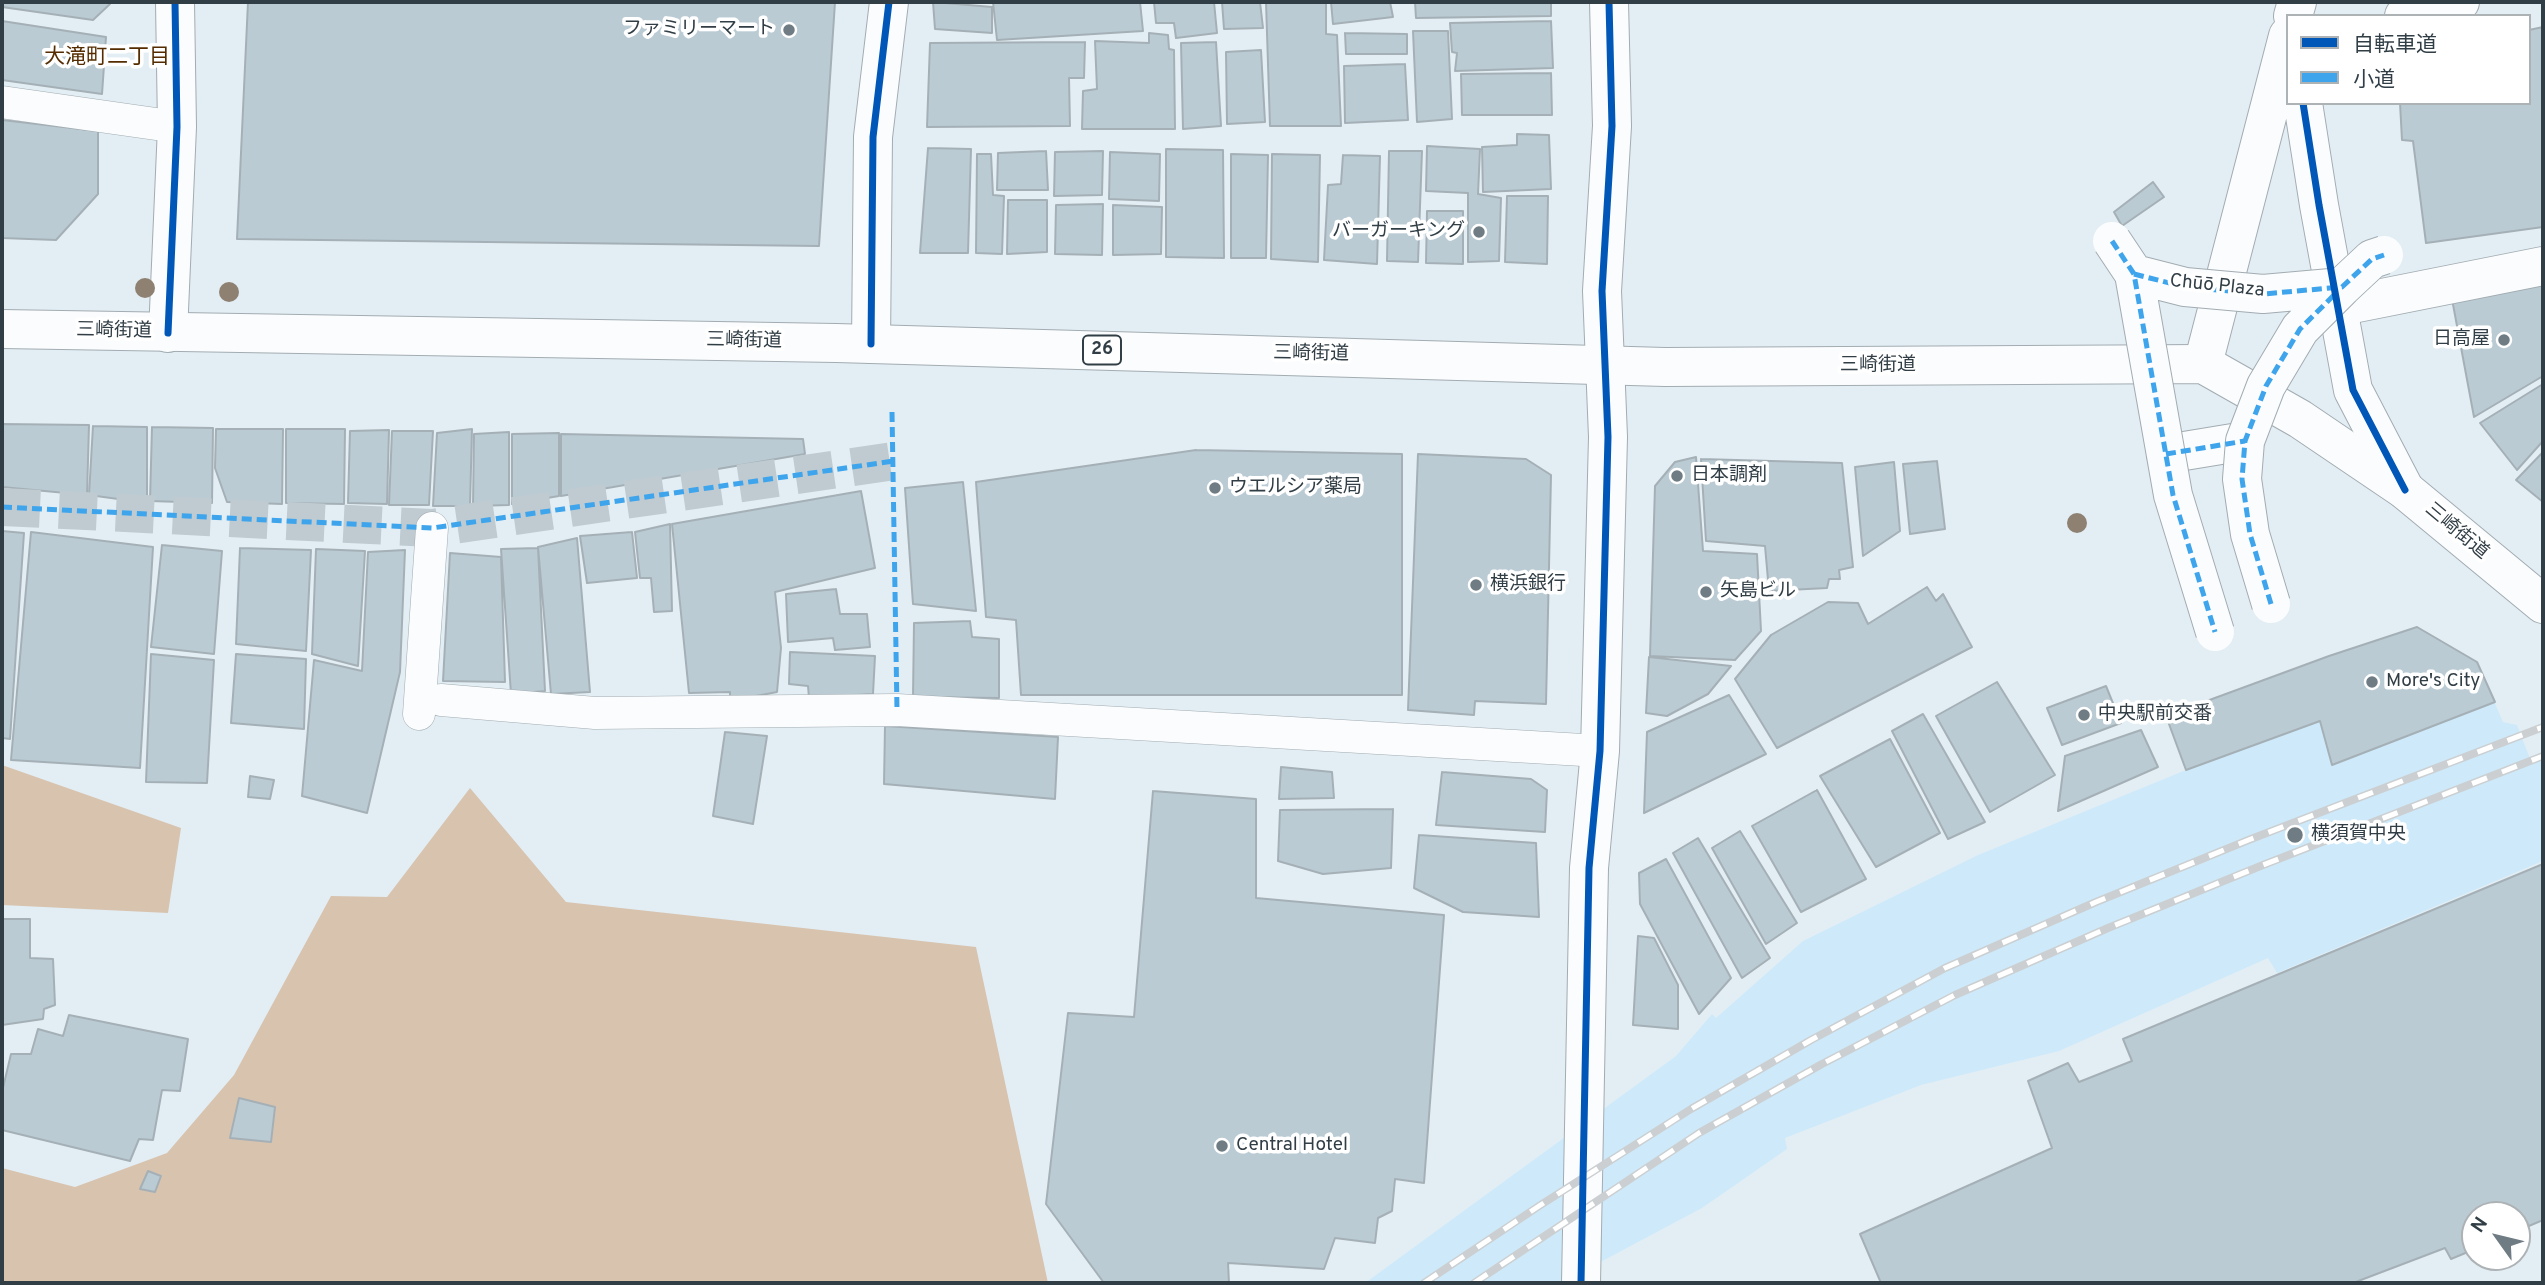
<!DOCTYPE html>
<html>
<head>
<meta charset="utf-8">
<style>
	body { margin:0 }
	#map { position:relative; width:2545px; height:1285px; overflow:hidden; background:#e3eef4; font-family:Overpass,"Noto Sans JP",sans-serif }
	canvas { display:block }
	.frame { position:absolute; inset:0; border:4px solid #313e46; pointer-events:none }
	.legend { position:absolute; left:2286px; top:14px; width:245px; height:91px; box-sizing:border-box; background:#fff; border:2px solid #adb2b5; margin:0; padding:9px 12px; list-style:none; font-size:21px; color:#313e46 }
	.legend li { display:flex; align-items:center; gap:14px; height:35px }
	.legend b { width:35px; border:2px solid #adb2b5 }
	.north { position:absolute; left:2461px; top:1201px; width:70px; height:70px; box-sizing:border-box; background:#fff; border:2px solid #adb2b5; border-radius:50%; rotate:304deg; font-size:19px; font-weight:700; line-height:28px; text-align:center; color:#313e46 }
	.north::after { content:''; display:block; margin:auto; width:24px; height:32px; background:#6f7c83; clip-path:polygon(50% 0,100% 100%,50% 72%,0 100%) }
</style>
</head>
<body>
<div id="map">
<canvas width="2545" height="1285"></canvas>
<div class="frame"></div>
<ul class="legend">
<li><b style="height:9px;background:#0057b8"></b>自転車道</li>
<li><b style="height:9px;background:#3ea4ec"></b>小道</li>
</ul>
<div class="north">N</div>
</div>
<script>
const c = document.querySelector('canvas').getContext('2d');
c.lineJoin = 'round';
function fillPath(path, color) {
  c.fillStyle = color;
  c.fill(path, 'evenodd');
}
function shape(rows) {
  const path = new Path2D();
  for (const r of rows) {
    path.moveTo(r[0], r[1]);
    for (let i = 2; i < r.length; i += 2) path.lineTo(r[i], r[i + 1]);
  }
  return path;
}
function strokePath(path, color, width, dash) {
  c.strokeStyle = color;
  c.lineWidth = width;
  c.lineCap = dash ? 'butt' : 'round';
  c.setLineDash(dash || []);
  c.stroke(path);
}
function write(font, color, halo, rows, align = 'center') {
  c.font = font + ' Overpass,"Noto Sans JP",sans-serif';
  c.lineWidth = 7;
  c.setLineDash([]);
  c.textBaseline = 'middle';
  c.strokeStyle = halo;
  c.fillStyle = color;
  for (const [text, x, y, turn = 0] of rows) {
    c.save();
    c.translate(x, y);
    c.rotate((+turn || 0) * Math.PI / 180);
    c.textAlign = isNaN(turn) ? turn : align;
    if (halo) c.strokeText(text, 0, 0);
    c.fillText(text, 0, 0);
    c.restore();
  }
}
fillPath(shape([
	[2417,627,2477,662,2503,722,2517,725,2531,761,2543,759,2543,861,2277,973,2268,958,2059,1051,1921,1085,1785,1138,1787,1149,1702,1208,1561,1283,1365,1283,1676,1056,1712,1014,1716,1018,1803,941,1978,855,2186,770,2329,656]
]), '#ceeafa');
fillPath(shape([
	[2,765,181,828,168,913,2,905],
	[470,788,566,902,976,947,1048,1283,2,1283,2,1168,75,1187,167,1153,234,1075,331,896,387,897]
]), '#d8c3af');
const building = shape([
	[2,2,110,2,110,4,93,20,2,7,2,2],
	[248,2,835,2,819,246,237,239,248,2],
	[933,2,992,7,992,33,935,29,933,2],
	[993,2,1140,2,1143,31,997,40,993,2],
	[1154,2,1214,2,1217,33,1176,38,1174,23,1156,23,1154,2],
	[1222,2,1260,2,1263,28,1224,29,1222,2],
	[1266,2,1326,2,1326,34,1337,35,1341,126,1270,126,1266,2],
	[1331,2,1390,2,1393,17,1333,24,1331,2],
	[1415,2,1551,2,1551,16,1416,18,1415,2],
	[2,21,106,37,102,94,2,80,2,21],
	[1551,21,1553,68,1455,71,1457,53,1452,52,1450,23,1551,21],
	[2543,27,2543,227,2426,243,2413,141,2402,140,2400,103,2529,103,2529,30,2543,27],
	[1413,31,1448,31,1452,119,1417,122,1413,31],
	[1149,33,1168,35,1169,49,1174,50,1175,129,1082,129,1083,91,1097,89,1095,41,1149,43,1149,33],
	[1345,33,1407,34,1407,54,1346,54,1345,33],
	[1085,42,1084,78,1069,78,1070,126,927,127,930,43,1085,42],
	[1216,42,1221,126,1183,129,1181,43,1216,42],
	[1261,50,1265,122,1227,124,1226,52,1261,50],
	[1405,64,1408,120,1345,123,1344,66,1405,64],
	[1551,73,1552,115,1462,115,1461,74,1551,73],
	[2,120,98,131,98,194,56,240,2,238,2,120],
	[1517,134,1549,135,1551,189,1483,192,1482,147,1517,145,1517,134],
	[1427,146,1480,149,1478,194,1501,198,1499,261,1468,262,1468,193,1426,191,1427,146],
	[928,148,971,149,968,253,920,253,928,148],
	[1166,149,1223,150,1224,258,1166,257,1166,149],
	[1046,151,1048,190,997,190,998,153,1046,151],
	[1103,151,1102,195,1054,196,1055,152,1103,151],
	[1389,151,1422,151,1418,262,1387,261,1389,151],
	[1110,152,1160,154,1159,201,1109,199,1110,152],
	[977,154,991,154,993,195,1004,196,1002,254,976,253,977,154],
	[1231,154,1268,155,1266,258,1231,258,1231,154],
	[1272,154,1320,155,1318,262,1271,259,1272,154],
	[1343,155,1380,156,1377,264,1324,260,1328,185,1341,184,1343,155],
	[2153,182,2164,197,2122,226,2114,212,2153,182],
	[1507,196,1548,196,1547,264,1505,262,1507,196],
	[1008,200,1047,200,1047,252,1007,254,1008,200],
	[1103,204,1102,255,1055,254,1056,205,1103,204],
	[1113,205,1162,207,1161,254,1113,255,1113,205],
	[1427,211,1463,211,1463,264,1426,263,1427,211],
	[2543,284,2543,376,2474,417,2452,299,2543,284],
	[2543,384,2543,441,2517,470,2480,423,2543,384],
	[2,424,89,425,87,495,2,487,2,424],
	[93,426,147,427,147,503,89,495,93,426],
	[152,427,213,428,212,503,150,501,152,427],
	[216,429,283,429,282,504,227,502,215,468,216,429],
	[286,429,345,429,344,504,286,503,286,429],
	[472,429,470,506,433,506,437,433,472,429],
	[389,430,387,504,348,503,350,431,389,430],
	[392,431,433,431,429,505,389,505,392,431],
	[509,432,509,505,473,506,474,434,509,432],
	[559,433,559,496,512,504,512,434,559,433],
	[561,434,803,439,805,454,561,496,561,434],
	[1196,450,1402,454,1402,695,1021,695,1016,620,986,617,976,482,1196,450],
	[2543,452,2543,502,2516,480,2543,452],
	[1418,454,1526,459,1551,475,1546,704,1475,701,1474,715,1408,710,1418,454],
	[1696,457,1703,551,1757,554,1761,631,1735,660,1650,656,1655,486,1675,462,1696,457],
	[1701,459,1842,463,1853,567,1839,570,1840,579,1829,579,1827,588,1769,591,1765,546,1706,541,1701,459],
	[1937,461,1945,529,1910,534,1903,464,1937,461],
	[1894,462,1900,531,1863,556,1855,467,1894,462],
	[963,482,976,611,913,604,905,488,963,482],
	[861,491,875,568,775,592,781,648,777,692,730,701,730,692,689,693,672,524,861,491],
	[670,524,672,611,654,612,651,578,640,578,635,532,670,524],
	[2,531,24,533,10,739,2,738,2,531],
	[31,532,153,547,140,768,11,760,31,532],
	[632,532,637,578,587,583,580,536,632,532],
	[577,538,590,692,551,694,538,547,577,538],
	[162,545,222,551,214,654,151,647,162,545],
	[240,548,311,550,306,651,236,644,240,548],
	[538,548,545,691,511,694,501,549,538,548],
	[316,549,365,551,358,666,312,654,316,549],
	[405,550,400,672,367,813,302,796,314,660,362,671,368,552,405,550],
	[450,553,501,557,505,682,443,681,450,553],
	[1927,587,1936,601,1943,594,1972,647,1777,748,1735,679,1771,635,1828,602,1858,603,1868,624,1927,587],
	[836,589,840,614,867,614,870,647,835,650,833,638,788,642,786,594,836,589],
	[970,621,972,637,999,639,999,698,913,697,914,623,970,621],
	[2417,627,2477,662,2495,702,2332,765,2320,721,2186,770,2166,716,2329,656,2417,627],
	[790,652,875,656,873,694,809,698,808,686,789,684,790,652],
	[151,654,214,660,207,783,146,782,151,654],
	[236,654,306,659,304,729,231,723,236,654],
	[1649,657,1731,666,1708,694,1667,716,1646,713,1649,657],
	[1997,682,2055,775,1990,812,1936,716,1997,682],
	[2106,686,2121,723,2062,745,2047,708,2106,686],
	[1729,695,1766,754,1644,813,1647,732,1729,695],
	[1923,714,1985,822,1948,839,1892,731,1923,714],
	[885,726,1058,737,1055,799,884,784,885,726],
	[2141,730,2158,767,2058,811,2065,756,2141,730],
	[725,732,767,736,753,824,713,816,725,732],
	[1890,739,1940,833,1876,867,1820,776,1890,739],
	[1281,767,1332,772,1334,798,1279,799,1281,767],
	[1442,772,1531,779,1547,790,1545,832,1436,825,1442,772],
	[250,776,274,780,270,799,248,797,250,776],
	[1817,790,1866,879,1801,912,1752,826,1817,790],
	[1153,791,1256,799,1256,898,1444,915,1424,1183,1395,1179,1392,1211,1378,1218,1375,1243,1335,1238,1324,1269,1228,1263,1229,1283,1104,1283,1046,1204,1068,1013,1134,1017,1153,791],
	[1393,809,1391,868,1323,874,1278,861,1280,810,1393,809],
	[1740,831,1797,923,1766,944,1712,848,1740,831],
	[1419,835,1536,843,1539,917,1463,912,1414,888,1419,835],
	[1698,838,1770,958,1742,978,1673,853,1698,838],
	[1666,859,1731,978,1699,1014,1640,904,1639,873,1666,859],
	[2543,864,2543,1220,2517,1231,2517,1215,2475,1215,2475,1249,2451,1259,2445,1248,2353,1283,1881,1283,1860,1234,2052,1148,2028,1081,2068,1063,2079,1082,2132,1061,2123,1039,2543,864],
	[2,919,30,919,30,958,53,959,55,1005,44,1009,43,1019,2,1025,2,919],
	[1638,936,1654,938,1678,985,1678,1029,1633,1025,1638,936],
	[69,1015,188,1039,180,1091,162,1090,153,1140,139,1139,130,1161,2,1130,2,1092,11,1054,31,1054,38,1029,63,1036,69,1015],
	[239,1098,275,1107,271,1142,230,1138,239,1098],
	[148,1171,161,1176,155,1192,140,1189,148,1171]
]);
fillPath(building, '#bacbd4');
strokePath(building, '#a5b0b6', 2);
strokePath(shape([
	[2,507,432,528,894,461]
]), '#bfcbd1', 38, [38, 19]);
const lane = shape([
	[2,102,177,127],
	[441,700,595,713,897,710,1600,751],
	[419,714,432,528]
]);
const street = shape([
	[2404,16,2460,2],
	[2337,307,2543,266],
	[168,333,177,127,175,2],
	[871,344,873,137,889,2],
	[1605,363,1602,291,1612,126,1609,2],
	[2166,454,2245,441]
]);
const secondary = shape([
	[2293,16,2297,2],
	[2303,103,2319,205,2353,390,2405,490],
	[2203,364,2288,36],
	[1581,1283,1589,868,1600,751,1608,437,1605,363]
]);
const primary = shape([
	[2,329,836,343,1665,367,2203,364,2300,419,2405,490,2543,604]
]);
strokePath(lane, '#a2acb2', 33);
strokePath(street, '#a2acb2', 40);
strokePath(secondary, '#a2acb2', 40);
strokePath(primary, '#a2acb2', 40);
strokePath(lane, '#fbfcfd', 32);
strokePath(street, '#fbfcfd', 38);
strokePath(secondary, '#fbfcfd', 38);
strokePath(primary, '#fbfcfd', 38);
const rail = shape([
	[1424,1283,1539,1206,1691,1109,1811,1040,1945,968,2096,902,2251,839,2543,727],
	[1474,1283,1699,1133,1822,1064,1955,995,2108,928,2263,865,2543,756]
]);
strokePath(rail, '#cbcfd1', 8);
strokePath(rail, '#fff', 5, [16]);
const streetBridge = shape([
	[2112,241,2134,274,2173,495,2215,632],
	[2134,274,2185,287,2263,294,2342,287,2372,259,2384,255],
	[2271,604,2250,534,2242,479,2245,441,2266,386,2300,329,2342,287]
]);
strokePath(streetBridge, '#a2acb2', 40, []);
strokePath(streetBridge, '#fbfcfd', 38);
strokePath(shape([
	[2112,241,2134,274,2173,495,2215,632],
	[2134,274,2185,287,2263,294,2342,287,2372,259,2384,255],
	[892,412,897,710],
	[2166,454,2245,441],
	[2,507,432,528,894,461],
	[2271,604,2250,534,2242,479,2245,441,2266,386,2300,329,2337,292]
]), '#3ea4ec', 5, [10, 5]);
strokePath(shape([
	[2303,103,2319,205,2353,390,2405,490],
	[168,333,177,127,175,2],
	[871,344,873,137,889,2],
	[1581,1283,1589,868,1600,751,1608,437,1602,291,1612,126,1609,2]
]), '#0057b8', 7);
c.fillStyle = '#8e8172';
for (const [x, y] of [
	[145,288],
	[229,292],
	[2077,523]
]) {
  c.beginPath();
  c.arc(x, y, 10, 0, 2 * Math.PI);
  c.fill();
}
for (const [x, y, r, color] of [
	[789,30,7,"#6f7c83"],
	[1479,232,7,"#6f7c83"],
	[2504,340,7,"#6f7c83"],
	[1677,476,7,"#6f7c83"],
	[1215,488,7,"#6f7c83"],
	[1476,585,7,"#6f7c83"],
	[1706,592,7,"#6f7c83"],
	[2372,682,7,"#6f7c83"],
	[2084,715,7,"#6f7c83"],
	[2295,835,9,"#6f7c83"],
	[1222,1146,7,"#6f7c83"]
]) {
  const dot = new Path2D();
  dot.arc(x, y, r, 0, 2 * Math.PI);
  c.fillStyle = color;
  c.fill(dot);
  strokePath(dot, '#fff', 2.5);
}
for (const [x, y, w] of [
	[1102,350,38]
]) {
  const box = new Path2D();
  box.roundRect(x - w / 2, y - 14.5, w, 29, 5);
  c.fillStyle = '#fff';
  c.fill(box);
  strokePath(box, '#313e46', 2);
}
write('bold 18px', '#313e46', null, [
	["26",1102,350]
]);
write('19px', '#313e46', '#fff', [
	["ファミリーマート",775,30,"right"],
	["バーガーキング",1465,232,"right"],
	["日高屋",2490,340,"right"],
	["日本調剤",1691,476],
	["ウエルシア薬局",1229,488],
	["横浜銀行",1490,585],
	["矢島ビル",1720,592],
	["More's City",2386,682],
	["中央駅前交番",2098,715],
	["横須賀中央",2311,835],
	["Central Hotel",1236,1146]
], 'left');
write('19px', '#313e46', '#fff', [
	["Chūō Plaza",2217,287,6],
	["三崎街道",114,332,1],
	["三崎街道",744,342,1],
	["三崎街道",1311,355,1],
	["三崎街道",1878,366],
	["三崎街道",2456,532,40]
]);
write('21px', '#542c00', '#fff', [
	["大滝町二丁目",107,59]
]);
</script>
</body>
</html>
